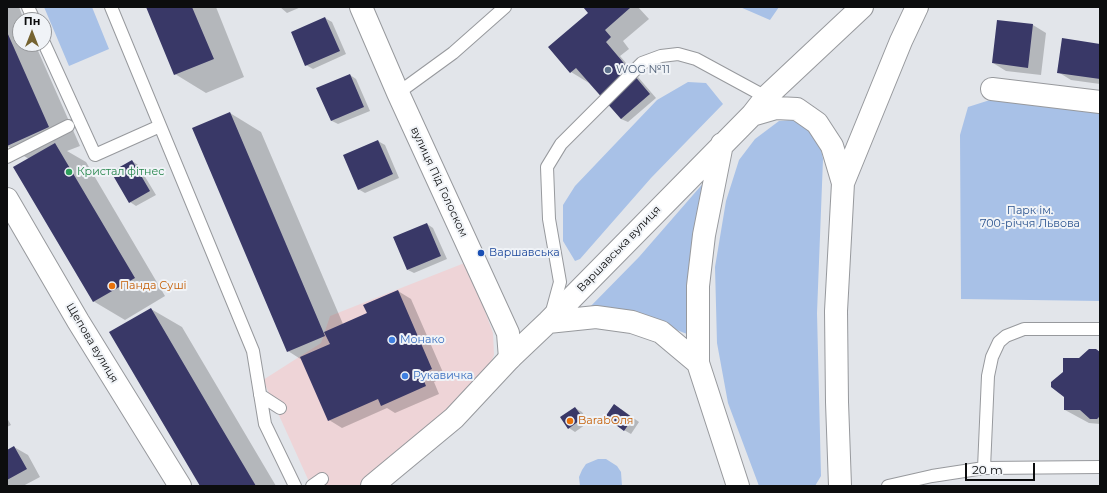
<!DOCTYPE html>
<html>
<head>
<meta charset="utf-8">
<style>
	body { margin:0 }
	#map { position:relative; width:1107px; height:493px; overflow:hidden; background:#e2e5ea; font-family:Montserrat,sans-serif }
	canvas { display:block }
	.frame { position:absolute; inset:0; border:8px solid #0c0d0e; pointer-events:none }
	.north { position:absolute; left:12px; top:12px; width:40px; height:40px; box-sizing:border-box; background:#f0f3f7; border:1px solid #95979a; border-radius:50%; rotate:0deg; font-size:11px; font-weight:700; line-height:16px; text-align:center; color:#0c0d0e }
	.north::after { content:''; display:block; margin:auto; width:14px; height:18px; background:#756331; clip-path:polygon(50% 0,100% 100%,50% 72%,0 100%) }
	.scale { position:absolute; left:965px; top:463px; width:70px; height:18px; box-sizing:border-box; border:2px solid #0c0d0e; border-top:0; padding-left:5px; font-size:12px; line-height:14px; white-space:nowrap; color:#0c0d0e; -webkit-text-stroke:3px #f0f3f7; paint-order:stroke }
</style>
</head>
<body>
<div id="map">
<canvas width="1107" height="493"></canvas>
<div class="frame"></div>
<div class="north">Пн</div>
<div class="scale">20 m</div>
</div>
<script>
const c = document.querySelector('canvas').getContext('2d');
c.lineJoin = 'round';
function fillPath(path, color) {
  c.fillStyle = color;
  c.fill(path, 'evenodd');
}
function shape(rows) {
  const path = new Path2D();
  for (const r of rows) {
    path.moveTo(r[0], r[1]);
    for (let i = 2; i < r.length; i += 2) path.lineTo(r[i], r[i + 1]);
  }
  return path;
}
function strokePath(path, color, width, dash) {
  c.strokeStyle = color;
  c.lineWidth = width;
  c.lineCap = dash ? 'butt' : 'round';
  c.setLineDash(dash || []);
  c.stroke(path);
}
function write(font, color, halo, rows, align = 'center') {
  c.font = font + ' Montserrat,sans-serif';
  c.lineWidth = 4;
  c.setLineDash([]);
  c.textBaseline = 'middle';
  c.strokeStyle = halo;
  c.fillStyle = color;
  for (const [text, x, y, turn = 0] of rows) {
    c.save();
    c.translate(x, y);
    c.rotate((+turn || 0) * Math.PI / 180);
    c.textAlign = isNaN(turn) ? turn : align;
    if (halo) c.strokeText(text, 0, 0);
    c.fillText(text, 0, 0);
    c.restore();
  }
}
fillPath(shape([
	[467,262,493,333,494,355,485,376,363,486,311,486,263,380,321,343,330,316]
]), '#eed4d7');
fillPath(shape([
	[44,7,92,7,109,49,69,66],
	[740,7,779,7,770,20],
	[688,82,706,83,723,104,651,178,580,259,575,261,563,241,563,205,575,186,657,100],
	[990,100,1100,113,1100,301,961,299,960,135,968,107],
	[792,120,807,126,819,140,823,159,817,313,821,476,815,486,759,486,728,403,717,343,715,267,726,201,739,160,755,139,779,121],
	[706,180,695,222,686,302,687,334,641,316,584,313,639,257],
	[598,459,606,459,617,466,621,472,622,486,580,486,579,477,582,470,586,464]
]), '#a8c1e7');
fillPath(shape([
	[7,7,19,7,24,20,20,20,20,44,35,44,80,146,67,151,86,162,165,296,125,320,93,301,29,159,7,146],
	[147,7,216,7,244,77,206,93,175,74],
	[280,7,301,7,287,13],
	[584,7,638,7,649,19,623,41,629,49,620,56,656,98,628,122,621,119,589,83,571,72,589,13],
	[325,18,332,22,346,54,313,69,306,65],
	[998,21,1033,25,1046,33,1041,75,1006,71,993,63],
	[1100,45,1100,84,1071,80,1058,72],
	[350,75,356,79,370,111,338,124,332,121],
	[230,113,261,132,343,324,368,314,398,291,411,299,445,377,434,382,439,394,395,413,387,408,342,428,329,420,302,360,288,351],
	[378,141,385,145,399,178,365,193,358,189],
	[132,161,138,165,156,195,136,206,130,202],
	[427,224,433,228,447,259,414,273,408,270],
	[151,309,182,327,276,486,202,486],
	[1100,352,1100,424,1089,423,1065,410,1079,359],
	[575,408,582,412,589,422,575,432,569,428],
	[621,409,639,422,631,434,624,430],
	[7,418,11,425,7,427],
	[14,447,28,455,40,477,23,486,7,486,7,451]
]), '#0003');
fillPath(shape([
	[146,7,192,7,214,59,174,75],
	[583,7,630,8,605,30,611,37,606,42,650,94,621,119,576,68,570,73,548,47,588,13],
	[325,17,340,51,305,66,291,32],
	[997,20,1033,24,1028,68,992,63],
	[7,32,49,127,7,146],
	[1062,38,1100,44,1100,79,1057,73],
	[350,74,364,107,331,121,316,88],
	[230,112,325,336,287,352,192,128],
	[378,140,393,174,358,190,343,155],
	[55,143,135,278,93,302,13,167],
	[132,160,150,191,129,203,111,172],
	[427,223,441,256,407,270,393,237],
	[398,290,432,369,421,374,426,386,381,406,378,399,328,421,300,357,330,344,324,332,367,313,363,305],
	[151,308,215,417,256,486,200,486,109,332],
	[1089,349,1096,349,1100,352,1100,416,1097,419,1090,419,1080,410,1064,410,1064,397,1051,387,1051,382,1063,372,1063,358,1079,358],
	[614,404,633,418,624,431,605,417],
	[575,407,583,418,568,429,560,417],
	[14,446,27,469,7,480,7,450]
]), '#393867');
const service = shape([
	[28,7,34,20],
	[111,7,253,351,265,424,295,486],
	[44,43,95,155,160,126],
	[398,93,453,53,505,7],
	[7,157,68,126],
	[551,315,560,282,549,219,547,167,561,144,642,63,661,56,678,54,696,59,766,97],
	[260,395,280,408],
	[984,468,988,376,992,357,999,342,1006,336,1024,329,1100,329],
	[312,486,322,479],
	[888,486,932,476,984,468,1100,467]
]);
const minor = shape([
	[361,7,398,93,508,333,510,358],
	[992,89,1100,102],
	[7,199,78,321,180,486]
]);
const secondary = shape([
	[752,115,776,108,797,109,817,123,832,146,843,183],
	[722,144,704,235,698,286,698,363,738,486],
	[548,322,596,317,632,322,661,332,698,363],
	[372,486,454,418,510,358,548,322,752,115,766,97,862,7],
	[840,486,837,402,836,311,843,183,901,41,917,7]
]);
strokePath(service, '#97999d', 14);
strokePath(minor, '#97999d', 24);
strokePath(secondary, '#97999d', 24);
strokePath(service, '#fff', 12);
strokePath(minor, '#fff', 22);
strokePath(secondary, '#fff', 22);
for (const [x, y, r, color] of [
	[608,70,4,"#5c6f8a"],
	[69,172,4,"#2e9e5b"],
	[481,253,4,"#1a4fb4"],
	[112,286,4,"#e8710a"],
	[392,340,4,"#3f7fe0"],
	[405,376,4,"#3f7fe0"],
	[570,421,4,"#e8710a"]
]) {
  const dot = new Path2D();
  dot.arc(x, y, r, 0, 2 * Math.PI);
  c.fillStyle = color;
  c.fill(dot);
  strokePath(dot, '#f0f3f7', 1.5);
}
write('11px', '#4e5e75', '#f0f3f7', [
	["WOG №11",616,70]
], 'left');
write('11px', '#27864d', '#f0f3f7', [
	["Кристал фітнес",77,172]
], 'left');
write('11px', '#0c0d0e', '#f0f3f7', [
	["вулиця Під Голоском",439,182,65],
	["Варшавська вулиця",619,249,-46],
	["Щепова вулиця",92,343,59]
]);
write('11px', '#29528e', '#f0f3f7', [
	["Парк ім.",1030,211],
	["700-річчя Львова",1030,224]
]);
write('11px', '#164399', '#f0f3f7', [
	["Варшавська",489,253]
], 'left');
write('11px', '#c56008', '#f0f3f7', [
	["Панда Суші",120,286],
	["BarabОля",578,421]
], 'left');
write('11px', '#366cbe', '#f0f3f7', [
	["Монако",400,340],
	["Рукавичка",413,376]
], 'left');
</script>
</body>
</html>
